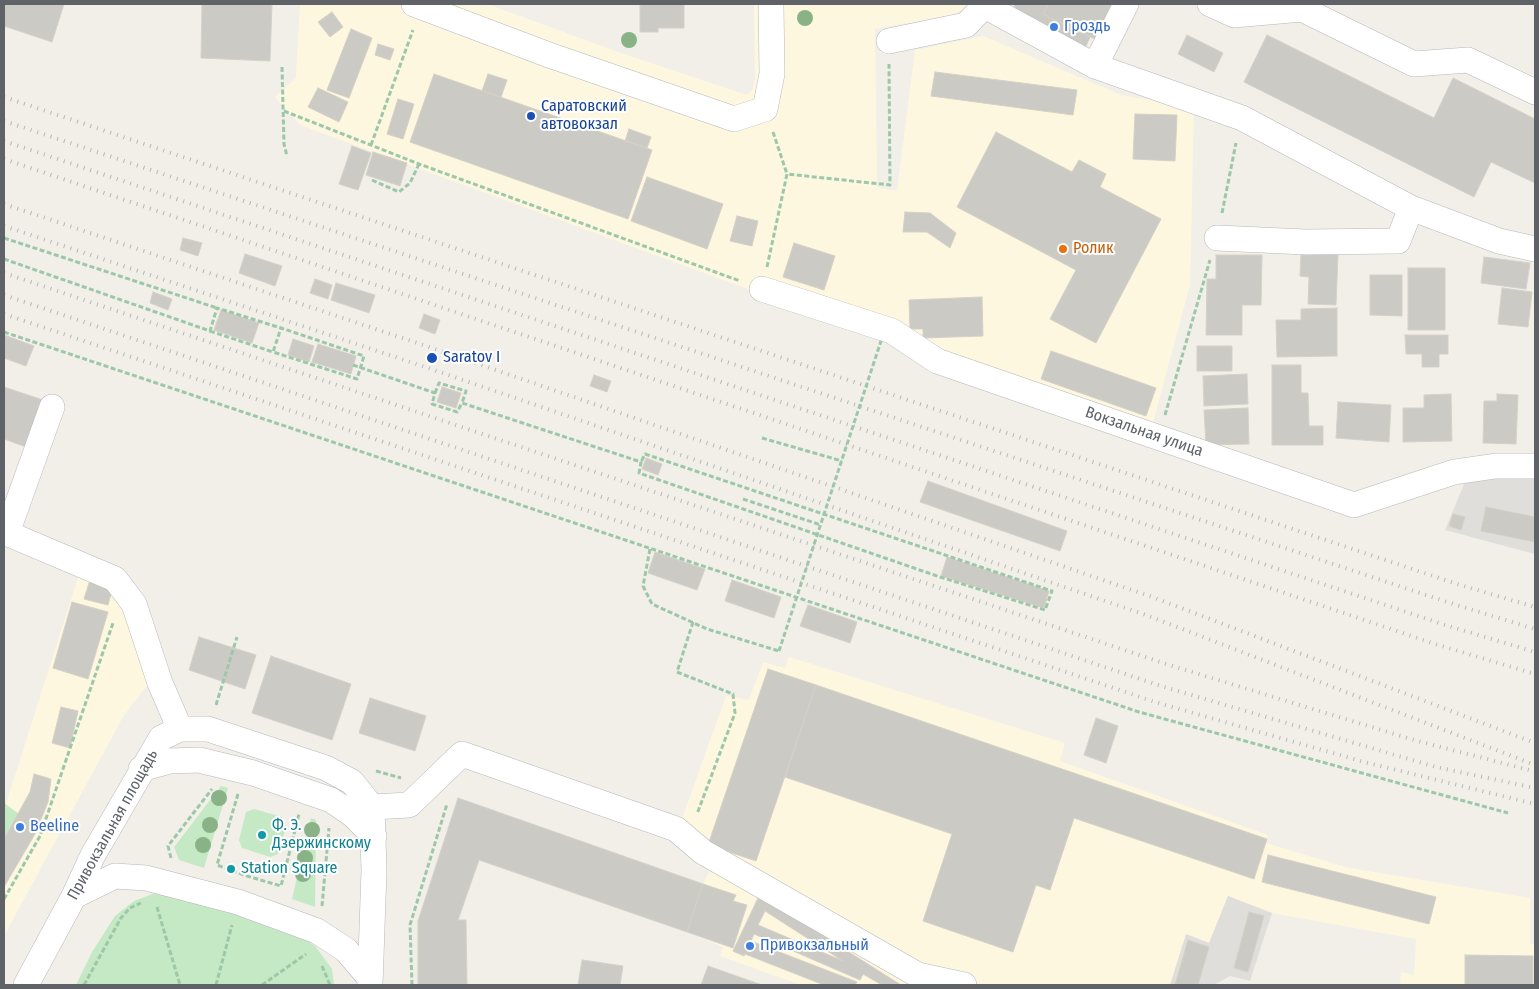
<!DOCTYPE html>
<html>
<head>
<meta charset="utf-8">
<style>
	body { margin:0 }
	#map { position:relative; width:1539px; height:989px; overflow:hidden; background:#f1efe8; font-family:"Fira Sans Condensed",sans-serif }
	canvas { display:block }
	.frame { position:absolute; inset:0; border:5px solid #5f6368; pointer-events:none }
</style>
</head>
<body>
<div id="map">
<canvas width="1539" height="989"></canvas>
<div class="frame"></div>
</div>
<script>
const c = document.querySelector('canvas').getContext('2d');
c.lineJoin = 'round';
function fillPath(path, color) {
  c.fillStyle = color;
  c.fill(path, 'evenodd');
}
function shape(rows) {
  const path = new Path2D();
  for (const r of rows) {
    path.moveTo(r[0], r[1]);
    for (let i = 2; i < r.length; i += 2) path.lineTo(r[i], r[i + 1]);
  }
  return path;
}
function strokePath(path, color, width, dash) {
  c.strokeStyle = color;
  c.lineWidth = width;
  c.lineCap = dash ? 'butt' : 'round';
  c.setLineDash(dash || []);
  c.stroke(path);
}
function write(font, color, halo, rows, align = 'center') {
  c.font = font + ' "Fira Sans Condensed",sans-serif';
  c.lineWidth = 4;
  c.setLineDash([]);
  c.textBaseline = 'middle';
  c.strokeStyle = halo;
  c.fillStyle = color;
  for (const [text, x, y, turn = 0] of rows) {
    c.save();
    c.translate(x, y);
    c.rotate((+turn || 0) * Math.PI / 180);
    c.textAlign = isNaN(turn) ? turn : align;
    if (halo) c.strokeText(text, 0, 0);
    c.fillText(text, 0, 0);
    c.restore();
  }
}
fillPath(shape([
	[300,4,487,4,621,53,747,95,753,89,755,78,754,4,969,4,956,14,875,29,877,187,897,191,915,50,983,36,1121,95,1194,108,1190,285,1148,441,892,338,778,300,300,125,275,97,296,78],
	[80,571,139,593,161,668,124,715,4,936,4,839,19,814,6,804],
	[789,657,1065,743,1060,761,1268,835,1266,843,1349,868,1530,898,1530,944,1535,944,1535,985,1400,985,1401,972,1414,975,1416,939,1272,913,1228,896,1209,943,1186,935,1170,985,801,985,720,956,723,947,687,932,703,884,713,865,682,819,726,696,749,700,763,662,785,668]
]), '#fef7e0');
fillPath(shape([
	[1467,477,1535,478,1535,554,1445,530],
	[1228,896,1272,913,1250,981,1230,976,1214,985,1170,985,1186,934,1209,943]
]), '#e0deda');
fillPath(shape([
	[221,786,228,788,204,868,179,860,174,847],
	[4,803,19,814,4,839],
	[254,809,282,817,286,827,278,854,270,857,242,848,239,840,246,812],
	[311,818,316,820,315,907,292,899],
	[158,892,175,893,305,939,315,946,332,969,334,985,76,985,92,952,115,916,134,901]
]), '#c5e8c5');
const building = shape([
	[4,4,64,4,52,42,4,26,4,4],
	[202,4,272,4,270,61,201,58,202,4],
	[640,4,684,4,684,28,658,28,658,32,640,32,640,4],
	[1014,4,1048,4,1043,14,1090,37,1084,51,1019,18,1014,4],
	[1048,4,1112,4,1095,39,1043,14,1048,4],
	[332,12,343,27,330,37,318,22,332,12],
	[351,29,372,38,349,98,327,90,351,29],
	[1187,35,1223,53,1214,72,1178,54,1187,35],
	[1267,35,1434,118,1453,78,1535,119,1535,183,1491,162,1474,197,1244,82,1267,35],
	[378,44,394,49,390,60,375,55,378,44],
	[935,72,1077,90,1073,115,931,96,935,72],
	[434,74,652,150,628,219,410,142,434,74],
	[488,74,507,80,501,97,482,91,488,74],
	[318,88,348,102,339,122,308,107,318,88],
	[398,99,414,104,403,139,387,134,398,99],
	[1135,114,1177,115,1175,161,1133,159,1135,114],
	[629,129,651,137,647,148,625,141,629,129],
	[996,132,1072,172,1079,160,1106,174,1100,187,1161,219,1096,343,1050,319,1076,270,957,207,996,132],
	[352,146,371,153,358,190,339,184,352,146],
	[373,152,407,163,400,186,366,175,373,152],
	[647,177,723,204,707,249,631,221,647,177],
	[905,212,930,213,956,233,950,248,927,232,903,232,905,212],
	[737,216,758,221,752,246,730,241,737,216],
	[183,238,202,243,198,256,180,250,183,238],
	[794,243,835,256,824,290,783,277,794,243],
	[1301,253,1338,255,1336,305,1308,304,1309,277,1300,276,1301,253],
	[245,254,282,266,275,286,239,273,245,254],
	[1216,255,1262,255,1261,305,1242,305,1242,335,1206,335,1207,279,1216,279,1216,255],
	[1484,257,1530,263,1526,289,1481,283,1484,257],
	[1408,268,1445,268,1445,330,1408,330,1408,268],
	[1370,275,1402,275,1402,316,1370,315,1370,275],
	[315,279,332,285,328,299,310,293,315,279],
	[336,283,375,295,369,313,331,300,336,283],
	[1502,288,1532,292,1528,327,1498,324,1502,288],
	[153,292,172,299,168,310,150,303,153,292],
	[982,297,983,336,923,338,923,329,910,329,909,300,982,297],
	[1337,308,1337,356,1277,357,1276,320,1301,320,1301,309,1337,308],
	[221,310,259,323,252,343,214,330,221,310],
	[424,314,440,320,435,334,419,328,424,314],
	[4,335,34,346,26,366,4,358,4,335],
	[1405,335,1448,335,1448,354,1439,354,1439,367,1422,367,1422,354,1406,354,1405,335],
	[293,339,314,346,309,362,288,355,293,339],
	[318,344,356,356,351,374,312,362,318,344],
	[1197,346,1232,346,1232,371,1197,371,1197,346],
	[1051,351,1156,388,1146,416,1041,379,1051,351],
	[1272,365,1301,365,1301,393,1308,393,1309,426,1323,426,1323,445,1272,445,1272,365],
	[1247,374,1248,404,1204,406,1203,376,1247,374],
	[594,375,611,381,607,392,590,386,594,375],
	[4,387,46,401,29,448,4,439,4,387],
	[442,387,461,393,456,408,437,402,442,387],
	[1451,394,1452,441,1403,442,1403,408,1424,408,1424,395,1451,394],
	[1497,394,1518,395,1516,444,1483,443,1484,401,1497,401,1497,394],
	[1338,402,1391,405,1389,442,1336,438,1338,402],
	[1248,408,1249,444,1206,445,1204,410,1248,408],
	[646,458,662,464,658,475,642,469,646,458],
	[928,481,1067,531,1060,551,920,502,928,481],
	[1486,507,1535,517,1535,542,1481,531,1486,507],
	[1453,514,1465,517,1461,530,1449,526,1453,514],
	[655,552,705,569,697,590,648,573,655,552],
	[947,557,1049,591,1044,608,941,576,947,557],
	[90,580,113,586,108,605,84,599,90,580],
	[732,580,781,597,774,618,725,601,732,580],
	[72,602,108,612,88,679,53,668,72,602],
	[808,605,857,622,850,643,800,626,808,605],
	[199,637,256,655,245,689,189,670,199,637],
	[271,656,351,684,332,740,252,713,271,656],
	[768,669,816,685,756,861,708,845,768,669],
	[816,685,1267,839,1254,879,1074,818,1050,890,1036,885,1013,952,923,921,952,834,785,777,816,685],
	[370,698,426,716,415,751,359,733,370,698],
	[61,707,78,711,70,748,52,743,61,707],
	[1096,718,1118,726,1106,763,1084,755,1096,718],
	[34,774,51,779,48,802,35,834,4,887,4,839,30,792,34,774],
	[458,798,703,884,687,932,479,860,458,920,466,920,467,985,418,985,418,921,458,798],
	[1268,855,1436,897,1429,924,1262,882,1268,855],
	[703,884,736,895,733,901,747,905,733,948,687,932,703,884],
	[758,898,764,901,765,899,901,985,882,985,863,974,860,980,754,934,751,941,857,982,855,985,824,985,745,954,744,956,733,951,758,898],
	[765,911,843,961,758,925,765,911],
	[1249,912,1264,916,1248,972,1234,968,1249,912],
	[1188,940,1209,947,1198,985,1175,985,1188,940],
	[1465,955,1533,956,1533,985,1465,985,1465,955],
	[582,960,623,966,620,985,578,985,582,960],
	[708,966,762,985,701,985,708,966]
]);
fillPath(building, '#cccac5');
strokePath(building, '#d6d1c6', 1);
const minor = shape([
	[414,4,549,55,734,119,765,109,772,74,771,4],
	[1210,4,1234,15,1302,9,1414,64,1468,60,1535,92],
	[985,6,1095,66,1242,118,1411,208,1499,241,1535,249],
	[889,41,966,25,986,4],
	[1095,66,1126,4],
	[1217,238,1306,242,1398,241,1411,208],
	[762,289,892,331,937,361,1354,505,1454,472,1496,466,1535,466],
	[4,532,115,579,134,604,160,683,180,729],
	[7,533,52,407],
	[141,769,170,761,199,760,253,773,331,800,353,815,374,836],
	[372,807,409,805,462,754,676,829,703,852,918,975,964,985],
	[74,896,115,876,146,878,238,902,317,931,346,950,369,977],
	[26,985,74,896,93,855,161,738,180,729,208,729,326,768,352,782,372,807,374,871,370,985]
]);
strokePath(minor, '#b5b8bc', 26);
strokePath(shape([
	[282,67,284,144,287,156],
	[284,111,419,164,740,281],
	[773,132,787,174],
	[371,145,413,30],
	[372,180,399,192,410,183,419,164],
	[1222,213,1236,143],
	[4,238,217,308],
	[4,259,210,331,217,308,281,328],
	[767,267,787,174,890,185,889,64],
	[210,331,273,352,281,328,364,356,357,379,273,352],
	[4,332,1139,712,1508,813],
	[353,365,435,393,432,404,457,412,462,403,641,462,639,473,940,577,1045,610,1052,591,645,454,641,462],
	[435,393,439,383,466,391,462,403],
	[1165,415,1210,260],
	[762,438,842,461],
	[743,499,821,525],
	[650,549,643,586,652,604,707,629,779,651],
	[693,622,677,672,733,694,735,713,697,814],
	[216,705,237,637],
	[376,771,401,778],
	[238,794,217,865,247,876,281,886,299,814],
	[171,858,168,846,212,789],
	[4,899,40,836,113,623],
	[322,906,329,828],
	[157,907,180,985],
	[322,966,330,985],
	[84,985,121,918,130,908,141,903],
	[216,985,232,925],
	[262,985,306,954],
	[412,985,410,925,447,804]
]), '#9cc7a9', 3, [5, 2.5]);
strokePath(minor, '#fff', 25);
strokePath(shape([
	[4,97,1457,584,1535,607],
	[4,121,1450,603,1535,629],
	[4,141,1442,624,1535,652],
	[4,159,1435,644,1535,674],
	[4,204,435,349,1155,598,1535,743],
	[4,226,428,368,1146,615,1535,765],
	[4,273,1166,664,1414,740,1533,771],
	[4,295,1161,686,1436,767,1535,788],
	[4,314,1155,702,1364,762,1535,804]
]), '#b6b7b8', 4, [1, 6]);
strokePath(shape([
	[779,651,881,341]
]), '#9cc7a9', 3, [5, 2.5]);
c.fillStyle = '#89b387';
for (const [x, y] of [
	[805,18],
	[629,40],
	[219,798],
	[210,825],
	[312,830],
	[203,845],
	[305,858],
	[303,874]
]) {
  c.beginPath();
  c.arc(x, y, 8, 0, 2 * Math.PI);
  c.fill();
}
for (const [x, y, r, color] of [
	[1054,27,5,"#3f7fe0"],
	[531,116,5,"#1a4fb4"],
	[1063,249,5,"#e8710a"],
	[432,358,6,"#1a4fb4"],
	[20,827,5,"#3f7fe0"],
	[262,835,5,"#0f9aa8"],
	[231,869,5,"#0f9aa8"],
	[750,946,5,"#3f7fe0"]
]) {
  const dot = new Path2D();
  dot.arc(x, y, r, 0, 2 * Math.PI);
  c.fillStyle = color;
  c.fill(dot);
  strokePath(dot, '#fff', 2);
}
write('16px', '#366cbe', '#fff', [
	["Гроздь",1064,27],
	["Beeline",30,827],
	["Привокзальный",760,946]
], 'left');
write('16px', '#164399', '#fff', [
	["Саратовский",541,107],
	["автовокзал",541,125],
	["Saratov I",443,358]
], 'left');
write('16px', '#c56008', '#fff', [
	["Ролик",1073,249]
], 'left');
write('16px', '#5f6368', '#fff', [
	["Вокзальная улица",1144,432,19],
	["Привокзальная площадь",113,825,-61]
]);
write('16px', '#0d838f', '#fff', [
	["Ф. Э.",272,826],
	["Дзержинскому",272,844],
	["Station Square",241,869]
], 'left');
</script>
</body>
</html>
